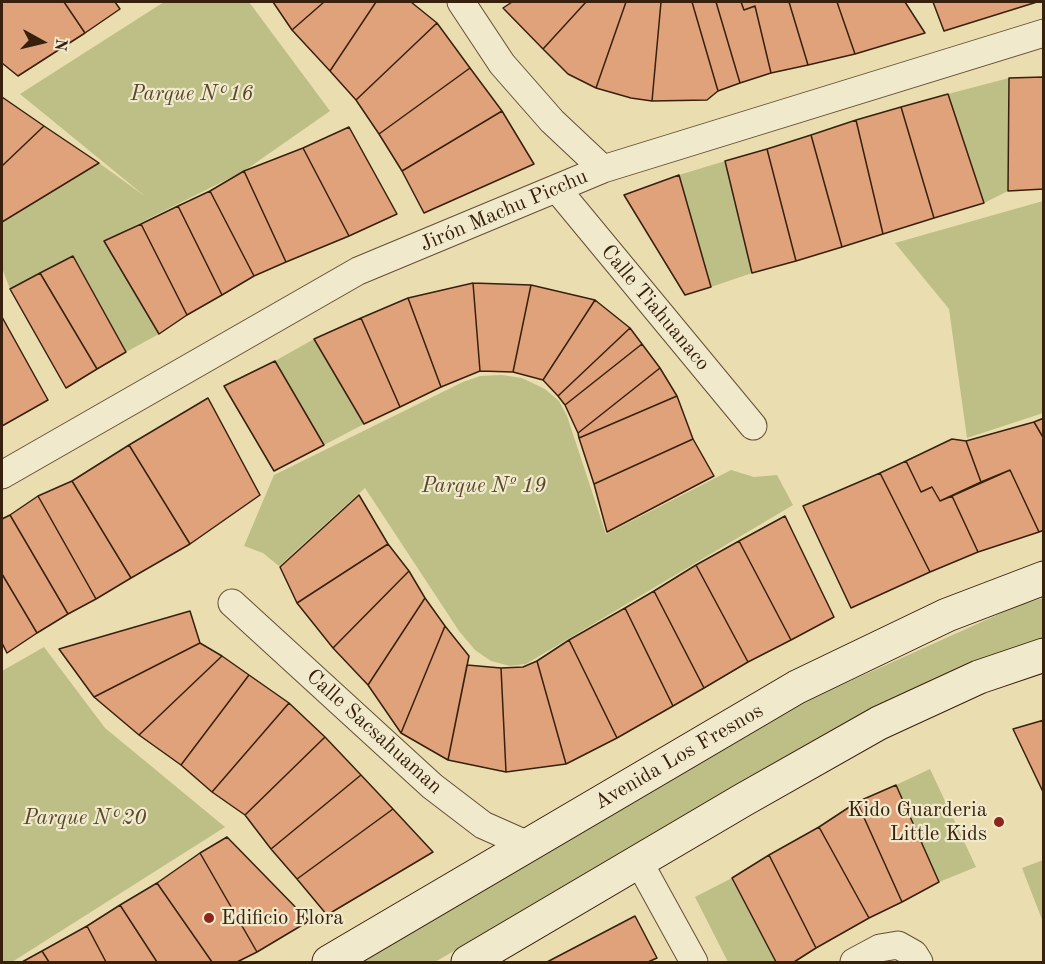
<!DOCTYPE html>
<html>
<head>
<meta charset="utf-8">
<style>
	body { margin:0 }
	#map { position:relative; width:1045px; height:964px; overflow:hidden; background:#eaddb0; font-family:"Old Standard TT",serif }
	canvas { display:block }
	.frame { position:absolute; inset:0; border:3px solid #37200d; pointer-events:none }
	.north { position:absolute; left:12px; top:12px; width:60px; height:60px; -webkit-text-stroke:4px #f1e9cc; paint-order:stroke; rotate:98deg; font-size:16px; font-weight:700; line-height:24px; text-align:center; color:#37200d }
	.north::after { content:''; display:block; margin:auto; width:21px; height:27px; background:#37200d; clip-path:polygon(50% 0,100% 100%,50% 72%,0 100%) }
</style>
</head>
<body>
<div id="map">
<canvas width="1045" height="964"></canvas>
<div class="frame"></div>
<div class="north">N</div>
</div>
<script>
const c = document.querySelector('canvas').getContext('2d');
c.lineJoin = 'round';
function fillPath(path, color) {
  c.fillStyle = color;
  c.fill(path, 'evenodd');
}
function shape(rows) {
  const path = new Path2D();
  for (const r of rows) {
    path.moveTo(r[0], r[1]);
    for (let i = 2; i < r.length; i += 2) path.lineTo(r[i], r[i + 1]);
  }
  return path;
}
function strokePath(path, color, width, dash) {
  c.strokeStyle = color;
  c.lineWidth = width;
  c.lineCap = dash ? 'butt' : 'round';
  c.setLineDash(dash || []);
  c.stroke(path);
}
function write(font, color, halo, rows, align = 'center') {
  c.font = font + ' "Old Standard TT",serif';
  c.lineWidth = 4.5;
  c.setLineDash([]);
  c.textBaseline = 'middle';
  c.strokeStyle = halo;
  c.fillStyle = color;
  for (const [text, x, y, turn = 0] of rows) {
    c.save();
    c.translate(x, y);
    c.rotate((+turn || 0) * Math.PI / 180);
    c.textAlign = isNaN(turn) ? turn : align;
    if (halo) c.strokeText(text, 0, 0);
    c.fillText(text, 0, 0);
    c.restore();
  }
}
fillPath(shape([
	[164,2,249,2,330,111,244,171,104,241,159,334,126,352,74,257,10,289,2,268,2,222,99,163,146,197,20,94],
	[1009,78,1008,191,984,203,948,94],
	[725,161,752,273,711,287,679,175],
	[1043,201,1043,413,967,438,949,309,895,243],
	[314,339,364,424,324,445,275,361],
	[502,375,522,378,545,389,559,401,567,416,606,534,731,470,754,477,777,475,793,505,526,664,510,666,491,661,475,650,459,631,365,488,279,566,263,553,244,546,274,475,463,382,480,376],
	[1043,598,1043,642,725,793,435,962,362,962,806,701,1017,606],
	[44,647,105,728,225,827,12,962,2,962,2,671],
	[930,769,976,867,939,882,896,785],
	[1043,860,1043,922,1022,868],
	[732,878,776,962,728,962,695,897]
]), '#bdbf86');
const building = shape([
	[2,2,64,2,85,33,18,76,2,63,2,2],
	[64,2,115,2,120,9,85,33,64,2],
	[273,2,324,2,292,30,273,2],
	[324,2,376,2,330,71,292,30,324,2],
	[376,2,411,2,437,23,356,100,330,71,376,2],
	[512,2,586,2,543,49,503,8,512,2],
	[586,2,626,2,596,88,568,74,543,49,586,2],
	[626,2,661,2,652,101,631,98,596,88,626,2],
	[661,2,692,2,718,91,707,100,652,101,661,2],
	[692,2,716,2,740,83,718,91,692,2],
	[716,2,741,2,744,10,755,6,771,73,740,83,716,2],
	[741,2,789,2,808,65,771,73,755,6,744,10,741,2],
	[789,2,837,2,855,54,808,65,789,2],
	[837,2,905,2,925,33,855,54,837,2],
	[933,2,1037,2,944,31,933,2],
	[437,23,470,68,379,134,356,100,437,23],
	[470,68,502,111,402,171,379,134,470,68],
	[1044,77,1044,189,1008,191,1009,78,1044,77],
	[948,94,984,203,934,218,901,107,948,94],
	[2,97,44,126,2,166,2,97],
	[901,107,934,218,883,234,856,120,901,107],
	[502,111,534,164,424,213,402,171,502,111],
	[856,120,883,234,842,247,811,135,856,120],
	[44,126,99,163,2,222,2,166,44,126],
	[349,127,397,214,349,236,303,148,349,127],
	[811,135,842,247,796,261,767,149,811,135],
	[303,148,349,236,286,262,244,171,303,148],
	[767,149,796,261,752,273,725,161,767,149],
	[244,171,286,262,254,276,210,191,244,171],
	[679,175,711,287,685,295,624,195,679,175],
	[210,191,254,276,222,295,178,206,210,191],
	[178,206,222,295,187,315,141,224,178,206],
	[141,224,187,315,159,334,104,241,141,224],
	[73,256,126,352,97,369,40,273,73,256],
	[40,273,97,369,66,388,10,289,40,273],
	[473,283,480,371,441,387,408,298,473,283],
	[473,283,531,285,513,372,480,371,473,283],
	[531,285,595,300,543,380,513,372,531,285],
	[408,298,441,387,400,407,361,318,408,298],
	[595,300,630,328,558,396,543,380,595,300],
	[2,317,48,400,2,426,2,317],
	[361,318,400,407,364,424,314,339,361,318],
	[630,328,642,344,565,405,558,396,630,328],
	[642,344,660,368,578,433,565,405,642,344],
	[275,361,324,445,274,471,224,386,275,361],
	[660,368,677,396,579,438,578,433,660,368],
	[677,396,693,439,594,484,579,438,677,396],
	[208,398,260,495,190,544,129,445,208,398],
	[1044,418,1044,439,1034,422,1044,418],
	[1034,422,1044,439,1044,530,1039,532,1010,470,981,482,966,441,1034,422],
	[693,439,714,476,607,532,594,484,693,439],
	[952,439,966,441,981,482,940,501,932,487,921,492,906,461,952,439],
	[129,445,190,544,131,578,72,481,129,445],
	[906,461,921,492,932,487,940,501,952,496,978,552,930,572,880,473,906,461],
	[1010,470,1039,532,978,552,952,496,1010,470],
	[880,473,930,572,851,608,803,506,880,473],
	[72,481,131,578,96,599,38,496,72,481],
	[359,495,388,544,297,603,280,567,359,495],
	[38,496,96,599,68,614,10,515,38,496],
	[10,515,68,614,37,633,2,574,2,519,10,515],
	[785,516,834,617,791,640,739,541,785,516],
	[739,541,791,640,748,662,696,565,739,541],
	[388,544,409,571,333,648,297,603,388,544],
	[696,565,748,662,704,688,654,591,696,565],
	[409,571,425,598,368,685,333,648,409,571],
	[2,574,37,633,7,653,2,643,2,574],
	[654,591,704,688,673,706,625,608,654,591],
	[425,598,445,626,401,733,368,685,425,598],
	[625,608,673,706,617,738,569,640,625,608],
	[190,611,200,643,94,697,59,649,190,611],
	[445,626,469,656,448,760,401,733,445,626],
	[569,640,617,738,566,764,537,661,569,640],
	[200,643,222,656,139,735,94,697,200,643],
	[222,656,249,675,181,765,139,735,222,656],
	[537,661,566,764,506,772,501,668,523,667,537,661],
	[467,665,501,668,506,772,448,760,467,665],
	[249,675,289,703,212,792,181,765,249,675],
	[289,703,325,737,245,815,212,792,289,703],
	[1044,720,1044,794,1013,729,1044,720],
	[325,737,361,775,271,849,245,815,325,737],
	[361,775,393,809,297,879,271,849,361,775],
	[896,785,939,882,902,902,857,802,896,785],
	[857,802,902,902,869,918,819,827,857,802],
	[393,809,433,852,327,915,297,879,393,809],
	[819,827,869,918,816,948,769,855,819,827],
	[227,837,309,921,257,952,200,853,227,837],
	[200,853,257,952,237,962,212,962,157,883,200,853],
	[769,855,816,948,794,962,776,962,732,878,769,855],
	[157,883,212,962,157,962,120,905,157,883],
	[120,905,157,962,106,962,87,926,120,905],
	[635,916,657,958,648,962,547,962,635,916],
	[87,926,106,962,49,962,42,951,87,926],
	[42,951,49,962,22,962,42,951]
]);
fillPath(building, '#e0a27a');
strokePath(building, '#37200d', 1.5);
const street = shape([
	[461,2,502,64,552,121,603,169],
	[557,189,753,426],
	[2,475,358,271,603,169,1044,33],
	[232,603,432,786,483,825,528,845],
	[639,862,694,962],
	[854,962,880,948,898,945,914,954,919,962]
]);
const secondary = shape([
	[329,962,797,687,947,615,1044,578],
	[468,962,743,800,879,723,979,677,1044,655]
]);
strokePath(street, '#644f36', 29);
strokePath(secondary, '#37200d', 35);
strokePath(street, '#f1e9cc', 27);
strokePath(secondary, '#f1e9cc', 33);
for (const [x, y, r, color] of [
	[999,822,6,"#8f2418"],
	[209,918,6,"#8f2418"]
]) {
  const dot = new Path2D();
  dot.arc(x, y, r, 0, 2 * Math.PI);
  c.fillStyle = color;
  c.fill(dot);
  strokePath(dot, '#f1e9cc', 2);
}
write('italic 21px', '#58482b', '#f1e9cc', [
	["Parque N°16",192,94],
	["Parque Nº 19",484,486],
	["Parque N°20",85,818]
]);
write('21px', '#37200d', '#f1e9cc', [
	["Jirón Machu Picchu",504,211,-23],
	["Calle Tiahuanaco",655,308,50],
	["Calle Sacsahuaman",374,732,42],
	["Avenida Los Fresnos",679,757,-30]
]);
write('21px', '#37200d', '#f1e9cc', [
	["Kido Guarderia",987,810],
	["Little Kids",987,834],
	["Edificio Flora",221,918,"left"]
], 'right');
</script>
</body>
</html>
